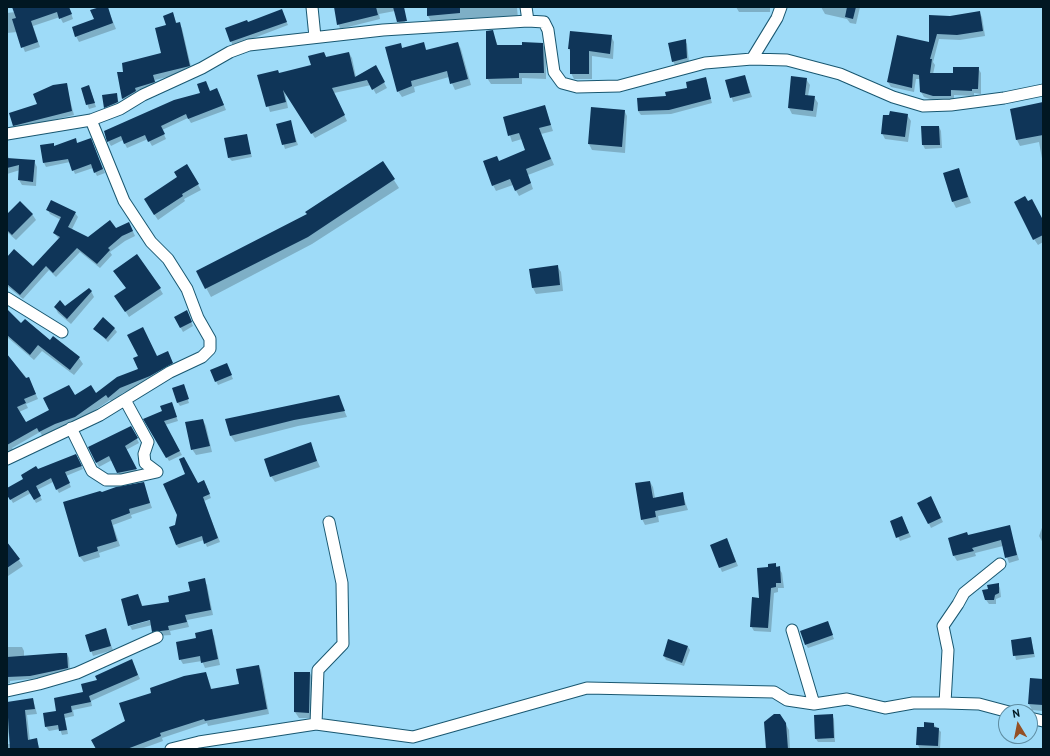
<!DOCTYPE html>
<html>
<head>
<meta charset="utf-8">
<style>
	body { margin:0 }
	#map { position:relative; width:1050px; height:756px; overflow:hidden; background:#9edbf8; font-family:"PT Sans",sans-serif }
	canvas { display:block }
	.frame { position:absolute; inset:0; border:8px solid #011722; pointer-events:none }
	.north { position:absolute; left:998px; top:704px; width:40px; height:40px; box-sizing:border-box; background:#9edbf8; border:1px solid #5f8da2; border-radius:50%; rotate:350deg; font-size:11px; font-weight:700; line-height:16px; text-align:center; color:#011722 }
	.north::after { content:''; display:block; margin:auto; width:14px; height:18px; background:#944f24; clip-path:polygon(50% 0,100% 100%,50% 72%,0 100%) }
</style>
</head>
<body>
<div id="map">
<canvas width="1050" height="756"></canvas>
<div class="frame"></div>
<div class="north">N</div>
</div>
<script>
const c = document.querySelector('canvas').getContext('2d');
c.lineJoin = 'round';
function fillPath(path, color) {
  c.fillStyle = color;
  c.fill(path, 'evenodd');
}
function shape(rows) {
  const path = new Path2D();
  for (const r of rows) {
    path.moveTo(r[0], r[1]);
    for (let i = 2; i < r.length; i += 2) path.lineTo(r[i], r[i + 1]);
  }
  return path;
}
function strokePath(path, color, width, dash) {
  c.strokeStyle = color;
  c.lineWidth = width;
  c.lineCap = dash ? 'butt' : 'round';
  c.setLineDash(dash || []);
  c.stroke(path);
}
fillPath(shape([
	[16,7,69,7,73,19,63,23,60,17,33,26,40,47,25,52,17,32,7,33,7,13,15,12],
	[103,7,107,7,116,29,79,42,76,36,95,20],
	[335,7,400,7,406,25,400,26,395,11,379,14,380,19,340,29],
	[428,7,517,7,518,19,478,20,476,18,431,21,428,16],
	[736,7,770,7,770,12,739,12],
	[821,7,860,7,856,24,850,23,847,19,825,14],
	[979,12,982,17,985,36,960,40,939,39,933,62,935,65,933,74,954,74,978,68,981,73,981,94,974,93,974,96,954,95,954,101,936,101,924,97,921,92,920,79,916,79,914,92,891,87,888,82,930,43,950,17],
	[173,14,177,24,179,23,182,28,192,71,155,80,157,87,125,103,123,99,119,73,124,72,162,54,167,26],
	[283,14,288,25,233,46,226,29],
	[492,31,498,46,542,44,546,49,546,79,522,78,522,84,491,84,487,78],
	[611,36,614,42,613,59,592,56,592,79,574,79,571,73,571,53,569,49],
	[685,41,687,44,689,62,675,65,673,61],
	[423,43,427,51,458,43,461,49,471,85,455,90,449,77,414,87,415,92,402,97,398,91,400,44,403,49],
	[324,53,327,58,349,53,352,58,356,77,375,66,387,88,376,94,371,85,334,93,347,121,315,138,285,92,288,108,270,112,259,76,279,74,312,66],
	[745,76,752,97,733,102,727,80],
	[705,78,712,103,671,114,641,115,638,111,638,99,667,97,688,89],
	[806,79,810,85,808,96,814,97,818,103,816,117,792,114,789,108],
	[66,84,74,115,16,129,14,125],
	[89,86,96,107,89,109,82,89],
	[210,92,219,93,226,110,191,123,188,118,162,130,166,139,152,146,148,139,127,148,123,140,111,146,108,141,106,131,201,94],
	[116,94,120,106,107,111,105,107],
	[1043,103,1043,164,1039,142,1020,146,1017,140,1011,110],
	[545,107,553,131,541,134,554,165,528,175,533,189,519,196,513,185,496,191,493,185,500,162,527,150,522,139,512,142,504,117],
	[592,108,624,110,627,116,625,153,592,150,589,144],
	[907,115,911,121,908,142,885,139,882,133],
	[290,121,298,145,285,149,277,125],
	[922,127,939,127,941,131,942,148,925,149,923,145],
	[246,135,252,157,232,161,229,158],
	[75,140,78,144,92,143,105,173,97,176,93,168,75,174,70,162,46,167,44,163,53,144,55,147],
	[7,153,9,159,34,161,37,167,36,186,22,185,19,180,20,170,7,174],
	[383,163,399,188,312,244,211,297,197,271,308,215],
	[187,165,201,190,184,199,185,201,158,220,148,205,178,178],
	[958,169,971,203,956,208,953,202],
	[48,210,75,213,78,217,72,229,88,238,115,229,131,227,135,236,125,241,110,252,112,255,100,268,80,252,56,277,49,270,23,299,7,286,7,258,33,267,59,239,54,233,61,220,50,214],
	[32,214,36,220,16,240,7,232,7,216],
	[1043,221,1043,242,1038,245,1034,239],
	[557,266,561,272,563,291,536,294,533,288,530,270],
	[127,289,160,289,163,294,129,317,119,301],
	[91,291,94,297,71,324,58,313,55,307,65,307],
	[7,310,21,325,79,358,83,364,74,375,42,351,34,360,7,337],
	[188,315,193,326,183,332,175,317],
	[114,328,117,332,108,342,95,329],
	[7,355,31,383,38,399,26,404,28,408,19,412,26,424,74,397,96,394,139,370,157,357,170,357,175,368,152,381,123,393,112,402,110,400,78,422,58,428,43,437,40,432,12,448,13,449,7,454],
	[228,368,233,379,218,385,216,381],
	[184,388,189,403,180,406,178,403],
	[338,396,347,417,298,426,235,442,231,436,227,420],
	[172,404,178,421,165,425,182,455,169,461,145,419,163,412],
	[203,420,206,426,212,452,196,455,192,449],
	[131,427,139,443,126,450,138,473,120,476,112,460,99,467,89,448],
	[310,444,320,467,275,482,271,476],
	[77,458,83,469,66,476,71,487,59,493,53,482,37,490,42,500,36,503,31,493,13,503,7,493,7,489],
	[650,482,653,487,655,498,682,493,688,510,658,516,659,522,645,525,642,519],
	[143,483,152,508,131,515,132,518,113,525,120,546,99,553,100,557,84,562,80,557,102,493],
	[206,485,211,498,204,501,220,542,207,547,204,540,179,548,176,545,176,525],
	[933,501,943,522,931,528,919,503],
	[902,517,911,537,900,541,891,521],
	[1043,525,1043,543,1039,536],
	[1009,526,1019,560,1009,563,1003,546,975,553,976,556,957,561,954,556,969,536],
	[727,539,738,566,722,572,711,545],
	[7,543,23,566,8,576,7,575],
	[775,564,782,573,784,588,778,588,778,592,774,593,771,632,754,631,751,626,769,568],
	[204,580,207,585,213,615,187,620,189,627,170,631,171,635,156,636,152,625,132,630,130,626,155,619,155,617,129,625,138,595,143,607,170,603,191,592],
	[998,584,1000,588,1001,597,996,599,996,604,989,604,986,600,989,589],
	[829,626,834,639,808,648,806,645],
	[105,629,113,650,93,656,86,635],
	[211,631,214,636,220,665,205,668,202,661,183,664,180,659,197,639],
	[1031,638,1035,657,1016,660,1012,641],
	[7,647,22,647,24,651,24,657,67,654,69,658,70,672,59,676,10,681,10,683,7,684],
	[688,647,690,650,684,666,666,660,664,656],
	[134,665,140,679,91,701,92,706,73,710,74,716,65,718,68,734,62,735,60,729,49,731,46,727,58,712,98,681],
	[258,666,261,670,269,714,208,726,207,723,162,738,163,741,141,749,94,749,126,721,153,693,206,673,212,690,240,684],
	[295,673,310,673,313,679,312,718,299,718,295,712],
	[1043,680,1043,711,1032,710,1029,704],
	[33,699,37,714,27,715,30,741,36,740,40,749,7,749,7,744,10,744,7,726,7,703],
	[832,715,834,719,835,742,818,742,816,739],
	[785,723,789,730,790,749,767,749],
	[933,724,941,732,940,749,920,749,918,745]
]), '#0003');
fillPath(shape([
	[12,7,69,7,72,14,59,19,57,12,31,21,38,42,21,48,12,19,16,18],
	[100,7,108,7,113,23,75,37,72,27,94,19,90,10],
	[334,7,376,7,378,15,337,25],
	[393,7,404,7,407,21,397,22],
	[427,7,460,7,460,13,427,16],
	[847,7,856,7,853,19,845,17],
	[282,9,287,22,230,42,225,28,247,20,248,22],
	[980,11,983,31,957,35,937,34,930,59,932,59,930,73,953,73,953,67,979,67,978,89,972,89,972,91,951,90,951,96,933,96,920,92,919,75,913,74,912,88,887,82,897,35,929,42,929,15,950,16],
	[173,12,176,23,180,22,190,66,153,75,155,82,135,88,136,91,122,99,117,72,123,72,122,63,161,53,155,28,166,25,163,16],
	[493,30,497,45,522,45,522,42,543,43,544,73,519,73,519,78,486,79,486,31],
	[570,31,612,35,610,54,589,51,589,74,570,74,570,49,568,49],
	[686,39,687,58,672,62,668,43],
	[424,42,426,50,458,42,468,79,450,84,447,71,411,81,412,86,397,92,385,47,401,43,402,48],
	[324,52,326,57,349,52,355,77,376,65,385,82,372,90,367,80,332,88,345,115,311,134,283,90,286,102,266,107,257,75,278,70,279,73,311,65,308,56],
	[745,75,750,93,730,98,725,80],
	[791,76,807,78,805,95,815,96,813,111,788,108],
	[706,77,711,99,669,110,638,111,637,98,666,96,665,92,687,88,686,82],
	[206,81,210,91,217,88,224,105,188,119,186,114,161,126,165,134,148,142,145,135,124,144,121,136,107,142,104,131,174,100,200,93,197,84],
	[67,83,72,111,13,126,9,113,37,104,33,94,53,85],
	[89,85,95,103,86,105,81,88],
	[117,93,118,102,104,108,102,95],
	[1043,102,1043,135,1016,140,1010,109],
	[545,105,551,125,539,128,551,159,526,169,531,183,515,191,510,179,492,186,483,161,497,156,499,161,525,150,519,133,508,136,503,117],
	[591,107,625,110,622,147,588,144],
	[890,111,908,114,905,137,881,134,883,115,889,115],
	[291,120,296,142,282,145,276,124],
	[921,126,939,126,940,145,922,145],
	[247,134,251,154,228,158,224,138],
	[76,138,77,143,91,138,103,169,94,173,91,164,72,171,68,159,43,163,40,145,54,143,54,146],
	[7,158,35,160,33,182,18,180,19,165,7,168],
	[383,161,395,179,308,237,205,289,196,271,307,214,305,212],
	[187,164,199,184,182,194,183,196,154,215,144,199,177,177,174,172],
	[959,168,968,197,952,202,943,173],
	[1025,196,1028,201,1032,199,1043,220,1043,235,1033,240,1014,202],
	[51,200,76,212,68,227,88,237,110,220,116,228,129,222,133,231,122,236,108,248,110,250,97,264,77,248,53,273,46,266,20,295,7,284,7,257,14,249,33,266,60,237,53,233,61,217,46,210],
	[20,201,33,214,12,235,7,230,7,214],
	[137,254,161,288,125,312,114,296,126,288,113,271],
	[558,265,560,285,532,288,529,269],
	[89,288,92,291,67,319,54,307,60,300,65,306],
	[7,309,21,323,25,319,50,340,53,336,80,357,70,370,38,345,30,355,7,335],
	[187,310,192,322,180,328,174,317],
	[103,317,115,328,106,339,93,329],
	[143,327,157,356,168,351,173,363,150,376,120,388,108,398,106,395,75,417,55,424,39,432,37,428,7,445,7,354,26,378,29,377,36,394,24,399,26,403,17,407,26,422,49,410,43,398,69,385,75,395,91,385,96,393,117,377,138,369,133,358,138,356,127,335],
	[227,363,232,375,215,382,210,370],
	[184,384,189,399,177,403,172,388],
	[339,395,345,411,294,420,230,436,225,419],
	[172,402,177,417,164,421,180,451,166,458,143,419,162,411,160,406],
	[203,419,210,446,191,450,185,422],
	[131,426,138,438,125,446,137,469,117,473,109,456,96,463,88,447],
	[311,442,317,461,270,477,264,459],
	[76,454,82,466,65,472,70,483,56,490,51,478,36,486,41,496,34,500,28,490,10,500,7,495,7,488,23,479,21,475,36,466,38,469],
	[184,457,198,483,204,480,210,494,203,497,218,538,204,544,202,536,176,545,169,527,175,525,177,515,163,484,185,474,179,459],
	[650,481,653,498,683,492,685,505,655,511,656,517,641,520,635,483],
	[144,482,150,503,129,509,130,513,111,520,117,541,97,547,98,551,79,557,63,502,100,491,102,492,116,487],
	[931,496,941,518,928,524,917,503],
	[902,516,909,533,896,538,890,521],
	[1010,525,1017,555,1005,558,1001,540,972,548,974,551,953,556,948,538,967,532,968,535],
	[727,538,736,562,719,568,710,545],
	[7,542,20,559,7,568],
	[776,563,776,567,780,566,781,583,776,583,776,587,771,588,768,628,750,627,752,597,759,598,757,568,768,567,768,564],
	[205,578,211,610,185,615,187,622,168,626,169,630,152,632,150,620,128,626,121,599,138,594,142,606,169,602,168,596,190,591,188,582],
	[999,583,999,593,995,595,994,600,985,600,982,590,988,589,987,585],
	[828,621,833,635,805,645,800,631],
	[106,628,111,646,90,652,85,635],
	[212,629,218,659,201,663,200,656,179,660,176,642,196,638,195,633],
	[1031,637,1034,654,1013,656,1011,640],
	[668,639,688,646,682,663,663,656],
	[60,653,67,653,68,668,30,676,7,677,7,657],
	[132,659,138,675,89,696,91,702,71,706,72,712,64,714,67,730,59,731,58,725,45,727,43,713,56,711,54,698,83,692,81,684,97,680,95,676],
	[259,665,267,709,205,721,204,719,160,733,161,736,127,749,96,749,91,740,125,721,119,703,151,693,150,688,184,676,206,672,211,689,239,684,236,669],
	[294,672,310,672,309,713,294,712],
	[1030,678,1043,679,1043,705,1028,704],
	[33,698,35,709,25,710,28,740,37,738,39,749,10,749,7,702],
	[774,714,780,714,786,723,788,749,766,749,764,722],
	[833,714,834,738,815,739,814,715],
	[924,722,934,723,934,727,939,728,938,746,916,745,917,727,924,727]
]), '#0f3558');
const minor = shape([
	[312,7,315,37],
	[526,7,528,21],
	[752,59,777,18,781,7],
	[7,134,91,120,120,109,143,95,202,68,230,52,249,45,383,30,528,21,544,22,548,30,554,72,562,83,577,87,619,86,705,63,752,59,787,60,840,74,893,97,923,106,951,105,1004,98,1043,90],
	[7,298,62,332],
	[71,428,92,471,106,480,121,480,157,472,145,463,144,454,148,442,125,400],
	[7,459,100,415,170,372,202,357,210,349,210,339,198,318,187,289,168,259,151,242,124,201,91,120],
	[792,630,814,704],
	[7,691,39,684,77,673,157,637],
	[945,703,948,650,943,626,958,604,964,593,1000,564],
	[1030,718,1043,721],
	[316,724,318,670,343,644,342,583,329,522],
	[171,749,199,742,316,724,413,737,587,688,774,692,787,700,814,704,847,699,885,708,913,703,945,703,979,704,1009,712]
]);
strokePath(minor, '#195770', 13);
strokePath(minor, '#fff', 11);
</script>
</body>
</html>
